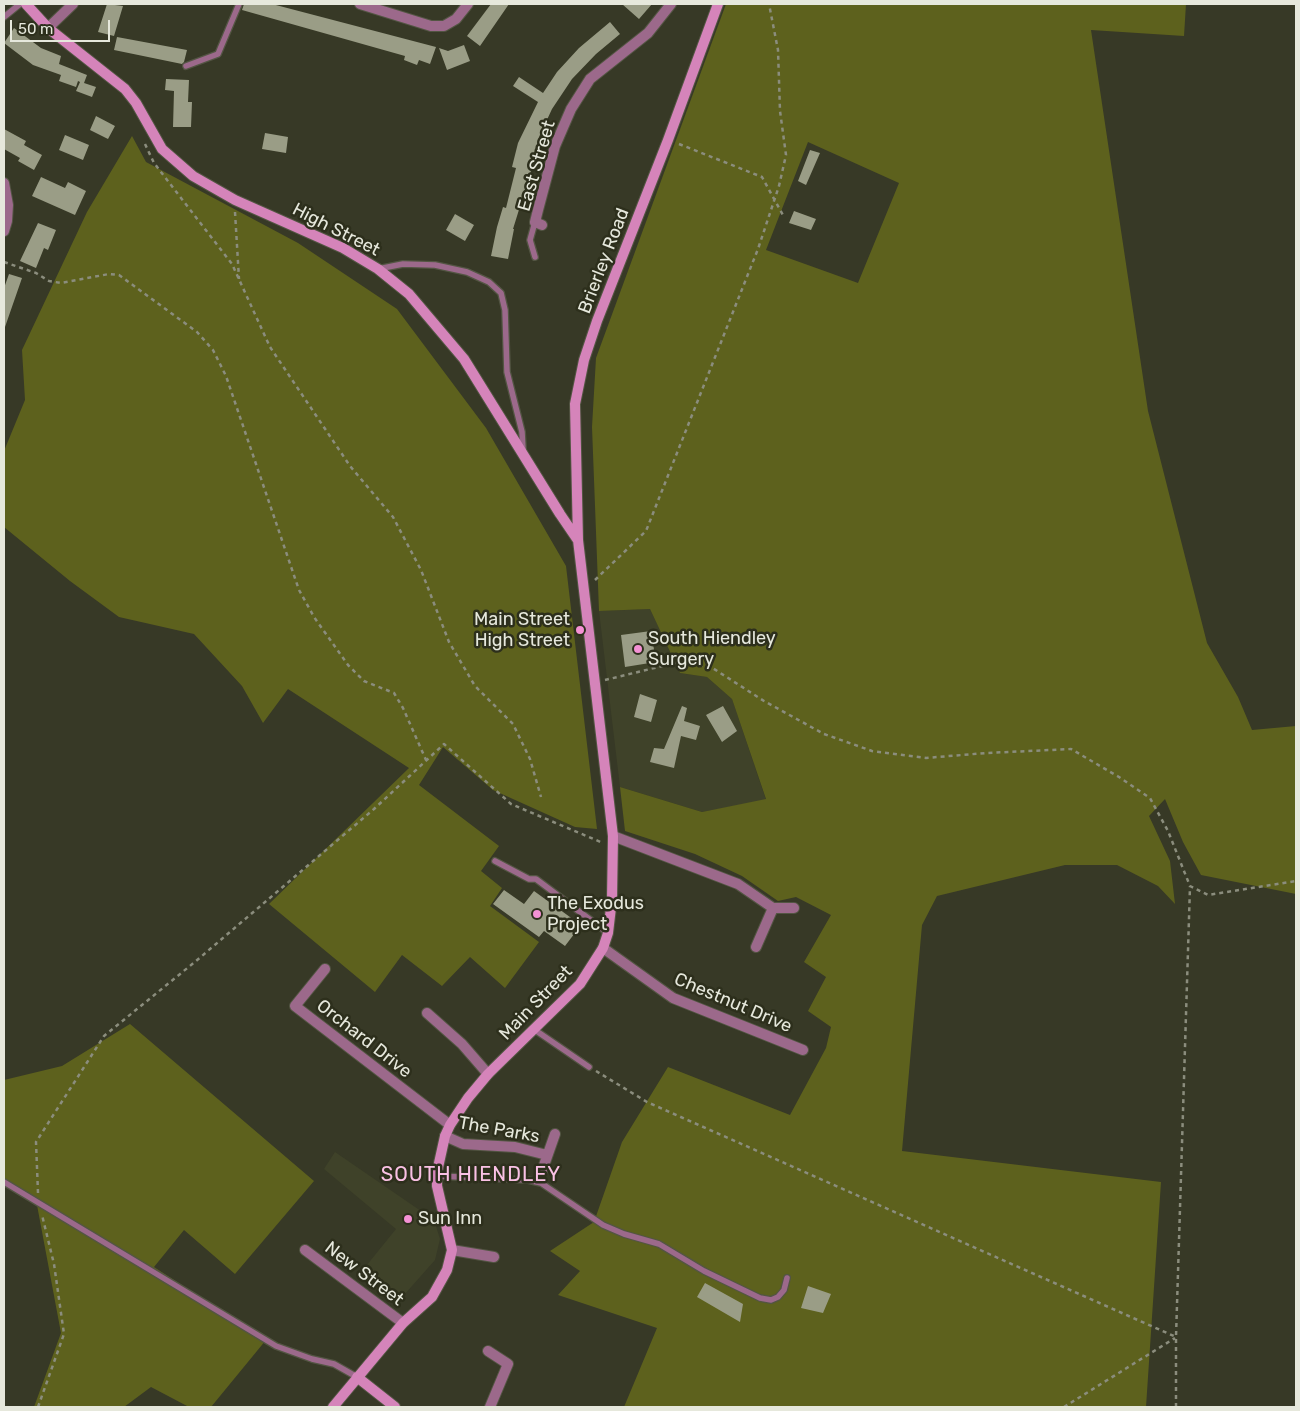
<!DOCTYPE html>
<html>
<head>
<meta charset="utf-8">
<style>
	body { margin:0 }
	#map { position:relative; width:1300px; height:1411px; overflow:hidden; background:#373926; font-family:Rubik,sans-serif }
	canvas { display:block }
	.frame { position:absolute; inset:0; border:5px solid #e6e8dc; pointer-events:none }
	.scale { position:absolute; left:10px; top:20px; width:100px; height:22px; box-sizing:border-box; border:2px solid #e6e8dc; border-top:0; padding-left:6px; font-size:15px; line-height:18px; white-space:nowrap; color:#e6e8dc; -webkit-text-stroke:4px #2d2f1c; paint-order:stroke }
</style>
</head>
<body>
<div id="map">
<canvas width="1300" height="1411"></canvas>
<div class="frame"></div>
<div class="scale">50 m</div>
</div>
<script>
const c = document.querySelector('canvas').getContext('2d');
c.lineJoin = 'round';
function fillPath(path, color) {
  c.fillStyle = color;
  c.fill(path, 'evenodd');
}
function shape(rows) {
  const path = new Path2D();
  for (const r of rows) {
    path.moveTo(r[0], r[1]);
    for (let i = 2; i < r.length; i += 2) path.lineTo(r[i], r[i + 1]);
  }
  return path;
}
function strokePath(path, color, width, dash) {
  c.strokeStyle = color;
  c.lineWidth = width;
  c.lineCap = dash ? 'butt' : 'round';
  c.setLineDash(dash || []);
  c.stroke(path);
}
function write(font, color, halo, rows, align = 'center') {
  c.font = font + ' Rubik,sans-serif';
  c.lineWidth = 5;
  c.setLineDash([]);
  c.textBaseline = 'middle';
  c.strokeStyle = halo;
  c.fillStyle = color;
  for (const [text, x, y, turn = 0] of rows) {
    c.save();
    c.translate(x, y);
    c.rotate((+turn || 0) * Math.PI / 180);
    c.textAlign = isNaN(turn) ? turn : align;
    if (halo) c.strokeText(text, 0, 0);
    c.fillText(text, 0, 0);
    c.restore();
  }
}
fillPath(shape([
	[650,609,680,673,707,677,732,699,766,800,702,812,620,787,599,611],
	[335,1152,434,1220,440,1239,435,1260,396,1304,358,1276,396,1229,324,1169]
]), '#3f4229');
fillPath(shape([
	[726,4,1186,4,1184,36,1091,30,1148,411,1207,643,1238,697,1252,730,1296,726,1296,894,1201,875,1183,842,1165,799,1149,816,1170,861,1175,904,1158,886,1117,865,1065,865,937,896,922,925,902,1151,1161,1182,1146,1407,624,1407,657,1328,558,1295,580,1271,550,1251,594,1222,622,1142,668,1067,790,1115,826,1048,831,1027,808,1011,826,977,804,962,831,915,796,897,778,901,742,876,695,854,625,831,620,787,702,812,766,799,732,699,707,677,680,673,650,609,599,611,592,427,596,358],
	[808,142,899,183,858,283,766,250],
	[132,136,146,162,298,243,397,309,486,428,566,566,597,829,575,827,493,790,443,747,419,785,499,846,481,871,502,888,490,906,539,942,505,988,470,957,442,986,402,955,375,992,269,904,409,768,288,689,263,723,242,686,194,634,119,617,70,581,4,527,4,451,25,400,22,350,87,212],
	[130,1024,314,1181,235,1274,184,1230,154,1267,266,1340,211,1407,189,1407,151,1387,124,1407,34,1407,61,1333,37,1205,4,1186,4,1080,62,1066]
]), '#5d611d');
fillPath(shape([
	[107,4,123,6,114,36,98,32],
	[244,4,272,4,436,47,430,64,419,60,417,65,404,60,405,56,242,10],
	[491,4,509,4,480,46,467,36],
	[622,4,652,4,639,19],
	[610,22,620,34,596,54,572,79,552,109,539,137,531,171,513,229,514,229,508,259,491,256,497,227,503,207,506,208,516,168,512,167,518,143,538,102,513,86,519,77,543,93,557,72,579,48],
	[14,28,41,48,61,56,59,64,87,75,84,83,96,87,92,97,76,91,80,82,78,81,76,87,59,81,61,75,33,65,4,43],
	[117,37,187,50,184,62,182,64,114,50],
	[464,45,470,61,447,70,439,48,448,51],
	[166,79,189,80,188,102,192,102,191,127,173,127,174,91,165,90],
	[96,116,115,126,108,139,90,130],
	[4,129,26,141,24,145,42,155,34,170,18,161,20,158,4,149],
	[265,133,288,137,286,153,262,149],
	[65,135,89,145,83,160,59,150],
	[810,150,820,153,806,185,798,181],
	[41,177,65,188,68,182,86,191,75,215,32,196],
	[794,211,816,219,811,230,789,223],
	[455,214,474,225,465,241,446,230],
	[38,223,56,230,48,250,44,248,36,268,20,261],
	[9,274,22,278,5,327,4,288],
	[651,631,656,662,625,667,621,635],
	[640,694,657,700,651,722,634,717],
	[682,706,687,708,684,721,700,726,696,740,681,736,674,768,650,762,654,748,664,749],
	[723,706,737,731,722,742,706,715],
	[504,890,524,904,534,891,581,925,565,946,544,931,539,937,493,904],
	[705,1283,743,1304,740,1322,697,1297],
	[808,1286,831,1294,823,1313,801,1308]
]), '#9a9d86');
const lane = shape([
	[4,17,20,4],
	[186,66,218,54,239,4],
	[535,257,530,240,535,222],
	[378,269,403,264,435,265,467,272,489,282,501,293,505,310,507,372,522,432,523,450],
	[495,861,529,879,536,879,608,933],
	[535,1030,589,1067],
	[437,1176,528,1180,541,1183,603,1225,624,1234,659,1244,704,1271,760,1298,771,1300,778,1297,784,1290,787,1278],
	[4,1182,276,1346,312,1359,334,1364,357,1377]
]);
const street = shape([
	[360,4,431,26,444,26,456,19,468,4],
	[48,28,73,4],
	[4,183,8,205,7,221,4,231],
	[542,225,535,222,538,210,555,146,571,109,590,79,648,33,671,4],
	[613,836,738,884,773,908],
	[756,947,773,908,794,908],
	[603,948,673,998,803,1050],
	[325,969,295,1006,450,1125],
	[427,1013,462,1044,488,1074],
	[445,1136,463,1144,515,1147,547,1155],
	[542,1171,555,1134],
	[305,1250,403,1323],
	[452,1250,494,1257],
	[488,1351,508,1364,490,1407]
]);
const secondary = shape([
	[26,4,48,28,125,89,136,103,162,149,193,176,235,200,343,248,378,269,409,294,464,359,560,514,577,539],
	[357,1377,395,1407],
	[333,1407,403,1323,432,1297,447,1270,452,1250,437,1186,437,1172,445,1136,450,1125,468,1098,488,1074,580,984,603,948,608,933,612,899,613,836,578,540,575,404,584,360,597,321,668,140,718,4]
]);
strokePath(lane, '#535543', 8);
strokePath(street, '#535543', 12);
strokePath(secondary, '#535543', 12);
strokePath(shape([
	[145,144,154,163,232,264,270,347,350,466,393,517,421,570,449,642,475,686,513,724,530,759,541,797],
	[679,144,762,177,784,217],
	[235,212,239,279],
	[4,262,36,273,49,281,61,283,109,274,119,275,197,332,213,350,226,376,299,590,314,617,348,665,364,681,394,693,403,708,426,760],
	[595,580,646,531,758,249,779,186,786,155,780,111,778,50,769,4],
	[605,680,679,662,711,667,764,701,824,734,872,751,926,758,986,753,1071,749,1119,777,1150,798,1168,831,1190,886,1208,895,1296,881],
	[596,1071,647,1102,1176,1337],
	[38,1193,36,1142,104,1036,196,961,374,809,444,744,511,804,603,843],
	[38,1407,64,1334,54,1264,42,1215],
	[1064,1407,1175,1338],
	[1176,1407,1176,1337,1190,886]
]), '#8b8d7d', 2.5, [4, 4]);
strokePath(lane, '#9c698b', 5.5);
strokePath(street, '#9c698b', 10);
strokePath(secondary, '#d584ba', 10);
for (const [x, y, r, color] of [
	[580,630,5,"#f491d4"],
	[638,649,5,"#f491d4"],
	[537,914,5,"#f491d4"],
	[408,1219,5,"#f491d4"]
]) {
  const dot = new Path2D();
  dot.arc(x, y, r, 0, 2 * Math.PI);
  c.fillStyle = color;
  c.fill(dot);
  strokePath(dot, '#2d2f1c', 2);
}
write('18px', '#e6e8dc', '#2d2f1c', [
	["East Street",537,166,-74],
	["High Street",336,230,27],
	["Brierley Road",604,261,-69],
	["Main Street",536,1003,-46],
	["Chestnut Drive",733,1003,23],
	["Orchard Drive",364,1039,38],
	["The Parks",499,1130,10],
	["New Street",364,1274,37]
]);
write('18px', '#e6e8dc', '#2d2f1c', [
	["Main Street",570,620,"right"],
	["High Street",570,641,"right"],
	["South Hiendley",648,639],
	["Surgery",648,660],
	["The Exodus",547,904],
	["Project",547,925],
	["Sun Inn",418,1219]
], 'left');
c.letterSpacing = '1px';
write('20px', '#fac1e5', '#2d2f1c', [
	["SOUTH HIENDLEY",471,1175]
]);
c.letterSpacing = '0px';
</script>
</body>
</html>
